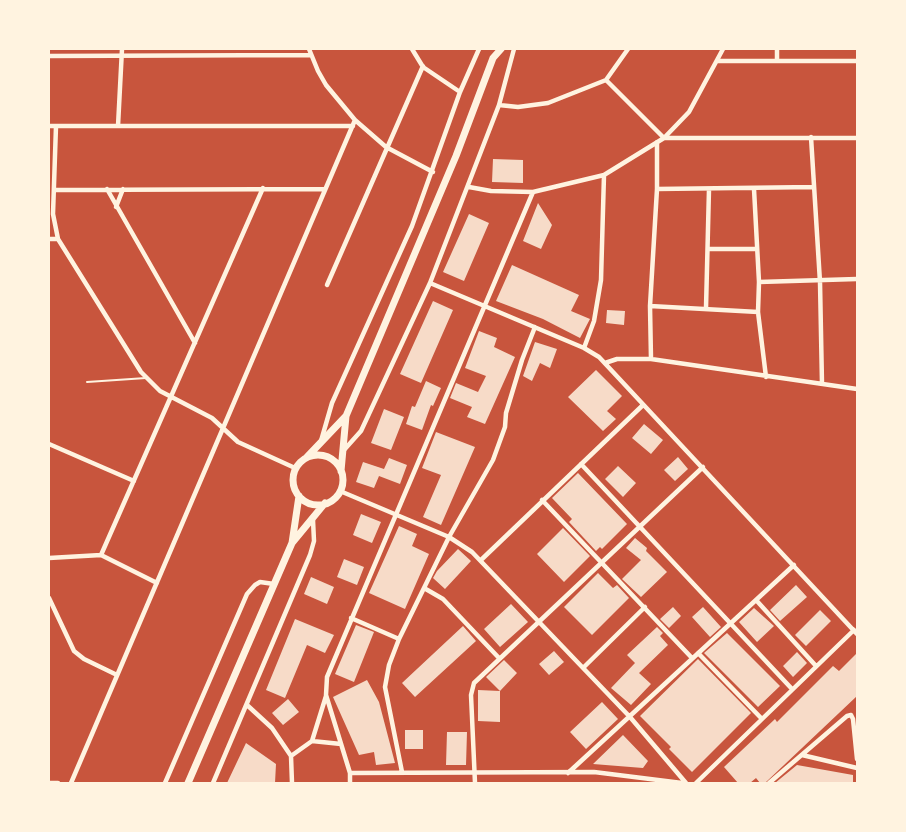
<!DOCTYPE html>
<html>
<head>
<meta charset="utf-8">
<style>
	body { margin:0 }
	#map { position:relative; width:906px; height:832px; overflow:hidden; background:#c8553d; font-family:Roboto,sans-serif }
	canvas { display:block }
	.frame { position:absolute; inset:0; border:50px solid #fff3e0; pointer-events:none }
</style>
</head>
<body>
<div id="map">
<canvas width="906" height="832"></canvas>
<div class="frame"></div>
</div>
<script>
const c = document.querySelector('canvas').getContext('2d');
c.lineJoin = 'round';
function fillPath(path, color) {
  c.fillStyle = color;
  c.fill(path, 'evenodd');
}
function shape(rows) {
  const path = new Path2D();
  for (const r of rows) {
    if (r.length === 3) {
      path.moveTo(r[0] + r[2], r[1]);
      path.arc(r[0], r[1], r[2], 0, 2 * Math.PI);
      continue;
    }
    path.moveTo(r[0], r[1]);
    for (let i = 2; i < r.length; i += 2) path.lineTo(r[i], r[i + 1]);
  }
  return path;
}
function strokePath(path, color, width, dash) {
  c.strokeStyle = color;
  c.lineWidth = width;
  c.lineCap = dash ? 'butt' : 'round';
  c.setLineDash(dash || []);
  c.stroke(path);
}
fillPath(shape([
	[493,159,523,160,523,183,492,182],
	[538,203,552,225,541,249,523,241],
	[469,214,489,223,464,281,443,272],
	[512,265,579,295,571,311,590,319,580,338,543,319,496,301],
	[433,301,453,310,421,383,400,374],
	[607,310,625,311,624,325,606,323],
	[479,331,497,338,494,347,515,357,485,424,467,417,472,407,450,398,456,383,478,392,486,376,465,368],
	[535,342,557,349,550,368,540,363,532,381,523,376],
	[596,370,622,396,607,411,616,419,603,431,568,397],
	[426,381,441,388,433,406,431,405,422,430,406,424,412,406,415,407],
	[384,409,404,417,391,450,371,443],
	[644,424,663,440,651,454,632,438],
	[436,432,475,447,441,525,423,517,441,475,422,468],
	[678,457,688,469,675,481,664,470],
	[389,458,407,465,400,484,379,476,374,488,356,482,363,462,384,469],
	[618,466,636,483,623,497,605,479],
	[578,473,627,524,602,549,600,547,596,551,569,522,572,519,552,498],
	[361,514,381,522,372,543,353,535],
	[399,526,417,534,412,546,429,554,405,609,369,593],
	[563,528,590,556,564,582,537,554],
	[635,538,647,548,646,551,667,572,641,597,622,579,641,560,626,548],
	[458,549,471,561,445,589,433,578,437,571],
	[344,559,364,567,357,585,337,577],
	[598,573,613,588,617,585,629,598,592,635,564,607],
	[311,577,334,587,327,604,304,594],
	[796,585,807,597,780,621,770,610],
	[511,604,528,622,500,647,484,629],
	[673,607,681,616,669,628,660,619],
	[703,607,721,627,710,637,692,617],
	[754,608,774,626,757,642,739,622],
	[820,610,831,621,806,646,795,635],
	[295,619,334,635,325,653,307,645,285,698,266,690],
	[356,625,374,632,354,682,335,674],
	[463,626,476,641,415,697,402,683],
	[657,627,663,633,660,636,668,645,639,673,651,684,631,705,611,688,635,663,627,655],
	[727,633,780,686,758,707,704,653],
	[554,651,564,662,549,675,539,664],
	[797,652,807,663,793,677,783,666],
	[857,653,857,696,765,783,760,783,756,778,750,783,738,783,724,767,775,719,777,722,833,666,839,671],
	[698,659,751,713,692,772,669,749,671,747,640,716],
	[504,660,517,673,500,691,486,677],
	[367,680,379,702,395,763,376,765,374,752,359,755,333,697],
	[478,690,500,691,500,722,478,721],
	[288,699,299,712,283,725,272,713],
	[602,702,618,719,586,749,570,732],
	[405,730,423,730,423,749,405,749],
	[447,732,467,732,466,765,446,765],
	[623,735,648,761,643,768,593,764],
	[246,743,276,764,275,783,227,783],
	[797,765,853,775,853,783,775,783]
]), '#f7dbc8');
strokePath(shape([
	[87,382,146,378]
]), '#fff3e0', 2);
strokePath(shape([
	[309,49,318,71,326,85,355,120,386,147,433,172],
	[412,49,423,67,460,92],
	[49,56,310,55],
	[718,61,857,61],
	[777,61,777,49],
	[606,80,664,138,857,138],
	[499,105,518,107,548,103,606,80,628,49],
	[49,126,353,126],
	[56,126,53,214,58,239,141,372,160,391,212,418,238,442,295,468],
	[118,126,122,49],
	[811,137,820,282,822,384],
	[469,187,491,191,533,192,604,175,664,138,689,112,723,49],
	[107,189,195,343],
	[657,189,814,187],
	[754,189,759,282,758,312,766,377],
	[54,190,324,189],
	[116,207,123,189],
	[49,239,58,239],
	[708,249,757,249],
	[759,282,857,279],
	[430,283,584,348,599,357,857,634],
	[327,285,423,66],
	[650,306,758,312],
	[706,308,709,189],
	[584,348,594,321,601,280,604,175],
	[651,359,650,306,657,189,657,142],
	[605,363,617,359,651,359,857,389],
	[321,441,332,403,412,226,460,92,479,49],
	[49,444,134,481],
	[344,450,361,431,430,283,499,105,514,49],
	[581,464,792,689],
	[340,491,449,537,472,552,630,717,686,783],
	[542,500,692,658],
	[101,555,263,188],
	[49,558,101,555,157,583],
	[481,560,643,405],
	[424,588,443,599,499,658],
	[49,598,74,651,84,659,117,675],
	[756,600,816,666],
	[351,618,399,639],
	[698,653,762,719],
	[584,667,645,607],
	[247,705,272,728,291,756,292,783],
	[312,741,341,744],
	[802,755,857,768],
	[291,756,312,741,326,696],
	[402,772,385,687,389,665,399,639,449,537,493,460,505,427,506,413,522,360,535,327],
	[350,773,594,772,682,783],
	[568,773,794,565],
	[49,783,58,783],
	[71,783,355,120],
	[165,783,247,594,255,585,260,582,274,584],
	[213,783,310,555,314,541,313,520],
	[350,783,350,773,326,695,327,677,533,192],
	[475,783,471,695,474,683,703,467],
	[696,783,854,630],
	[769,783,847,716,851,715,853,719,857,759]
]), '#fff3e0', 4.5);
strokePath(shape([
	[318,480,25],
	[307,457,346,416],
	[341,471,346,416,456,156,493,58,501,49],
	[292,543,325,503],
	[188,783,292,543,299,496]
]), '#fff3e0', 7);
</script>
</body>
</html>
